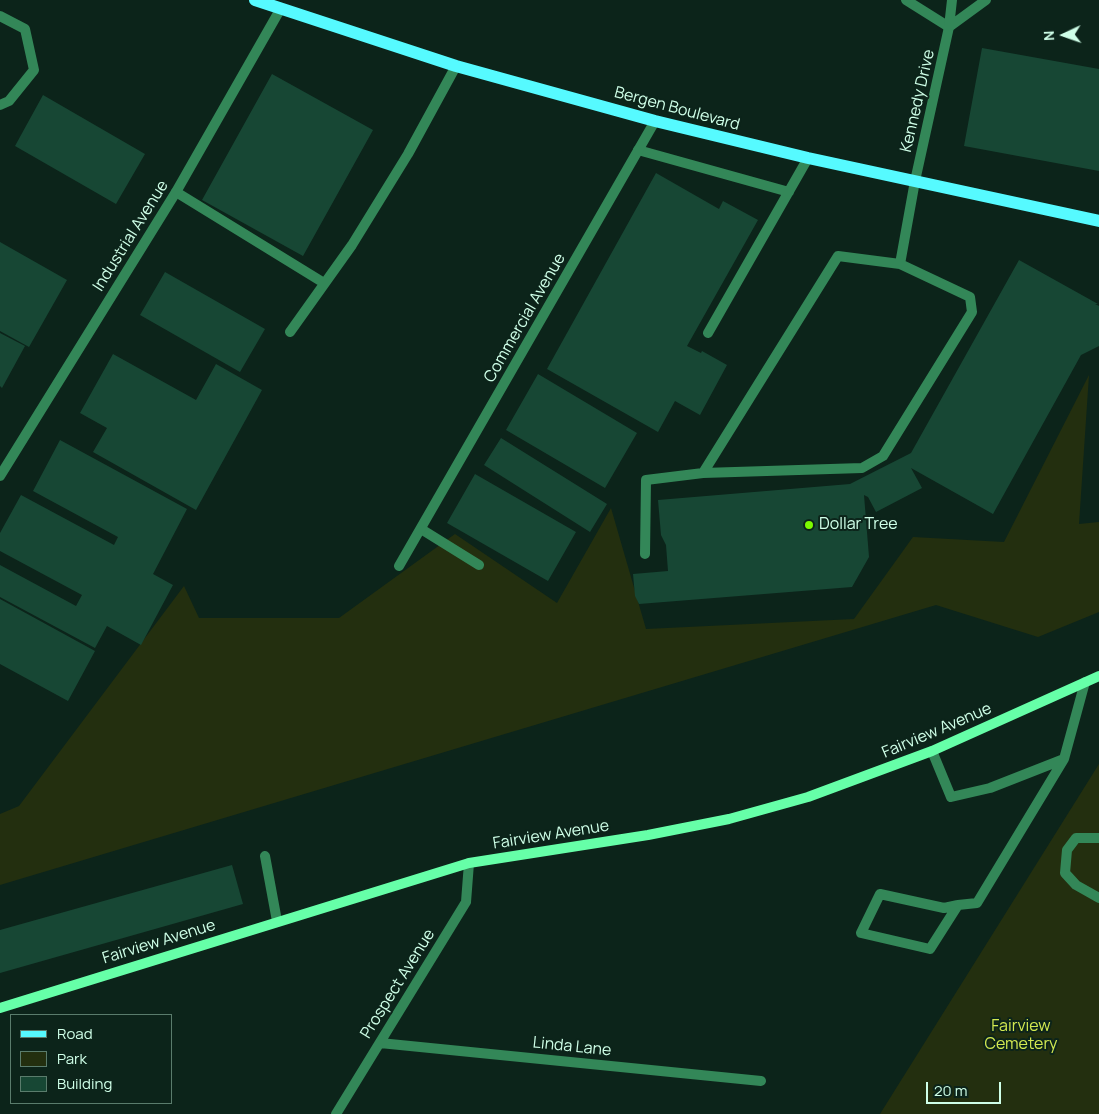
<!DOCTYPE html>
<html>
<head>
<meta charset="utf-8">
<style>
	body { margin:0 }
	#map { position:relative; width:1099px; height:1114px; overflow:hidden; background:#0c241a; font-family:Manrope,sans-serif }
	canvas { display:block }
	.legend { position:absolute; left:10px; top:1014px; width:162px; height:90px; box-sizing:border-box; background:#0c241a; border:1px solid #5a7c6c; margin:0; padding:6px 9px; list-style:none; font-size:15px; color:#cfffe8 }
	.legend li { display:flex; align-items:center; gap:10px; height:25px }
	.legend b { width:25px; border:1px solid #5a7c6c }
	.north { position:absolute; left:1039px; top:10px; width:50px; height:50px; -webkit-text-stroke:4px #0c241a; paint-order:stroke; rotate:267deg; font-size:14px; font-weight:700; line-height:20px; text-align:center; color:#cfffe8 }
	.north::after { content:''; display:block; margin:auto; width:18px; height:22px; background:#cfffe8; clip-path:polygon(50% 0,100% 100%,50% 72%,0 100%) }
	.scale { position:absolute; left:926px; top:1082px; width:75px; height:22px; box-sizing:border-box; border:2px solid #cfffe8; border-top:0; padding-left:6px; font-size:15px; line-height:18px; white-space:nowrap; color:#cfffe8; -webkit-text-stroke:4px #0c241a; paint-order:stroke }
</style>
</head>
<body>
<div id="map">
<canvas width="1099" height="1114"></canvas>
<ul class="legend">
<li><b style="height:6px;background:#56faff"></b>Road</li>
<li><b style="height:14px;background:#232f0f"></b>Park</li>
<li><b style="height:14px;background:#174734"></b>Building</li>
</ul>
<div class="north">N</div>
<div class="scale">20 m</div>
</div>
<script>
const c = document.querySelector('canvas').getContext('2d');
c.lineJoin = 'round';
function fillPath(path, color) {
  c.fillStyle = color;
  c.fill(path, 'evenodd');
}
function shape(rows) {
  const path = new Path2D();
  for (const r of rows) {
    path.moveTo(r[0], r[1]);
    for (let i = 2; i < r.length; i += 2) path.lineTo(r[i], r[i + 1]);
  }
  return path;
}
function strokePath(path, color, width, dash) {
  c.strokeStyle = color;
  c.lineWidth = width;
  c.lineCap = dash ? 'butt' : 'round';
  c.setLineDash(dash || []);
  c.stroke(path);
}
function write(font, color, halo, rows, align = 'center') {
  c.font = font + ' Manrope,sans-serif';
  c.lineWidth = 4;
  c.setLineDash([]);
  c.textBaseline = 'middle';
  c.strokeStyle = halo;
  c.fillStyle = color;
  for (const [text, x, y, turn = 0] of rows) {
    c.save();
    c.translate(x, y);
    c.rotate((+turn || 0) * Math.PI / 180);
    c.textAlign = isNaN(turn) ? turn : align;
    if (halo) c.strokeText(text, 0, 0);
    c.fillText(text, 0, 0);
    c.restore();
  }
}
fillPath(shape([
	[1089,375,1079,524,1099,522,1099,612,1038,637,936,605,0,885,0,814,19,806,184,586,199,618,339,618,455,534,557,603,611,508,646,629,854,619,913,537,1004,542],
	[1099,764,1099,1114,880,1114]
]), '#232f0f');
fillPath(shape([
	[982,48,1099,69,1099,171,964,146],
	[272,74,373,130,303,256,202,200],
	[43,95,145,154,116,204,15,146],
	[656,173,719,209,723,201,758,220,687,346,701,353,702,351,727,365,700,415,675,401,658,432,547,369],
	[0,242,67,280,29,347,0,331],
	[1019,260,1098,304,1095,304,1099,306,1099,346,1081,355,993,514,911,468,922,488,876,512,868,497,864,495,869,557,852,587,639,604,635,596,633,574,668,571,666,545,661,535,658,500,850,484,911,453],
	[165,272,265,329,240,372,140,315],
	[0,333,25,346,2,388,0,386],
	[113,354,196,400,216,364,262,390,196,510,93,452,107,428,80,413],
	[538,374,637,433,605,488,506,430],
	[501,438,607,504,590,532,484,465],
	[60,440,187,509,153,574,173,585,141,645,107,626,95,648,0,597,0,565,76,606,82,595,0,551,0,533,21,495,114,545,118,537,33,491],
	[475,474,576,532,548,581,447,523],
	[0,599,95,651,68,701,0,664],
	[232,865,243,904,0,973,0,930]
]), '#174734');
strokePath(shape([
	[0,16,25,29,34,70,9,101,0,105],
	[638,150,789,192],
	[176,192,324,283],
	[900,264,915,181],
	[290,332,352,245,408,154,456,66],
	[708,333,808,158],
	[421,529,479,565],
	[645,554,646,480,703,473,862,468,883,456,972,312,970,297,900,264,838,256,703,473],
	[932,751,951,797,990,788,1064,759,1085,682],
	[1099,838,1076,838,1067,850,1065,873,1076,885,1099,898],
	[265,856,277,921],
	[958,905,930,949,861,933,880,894,944,908,958,905,977,903,1064,759]
]), '#338758', 10);
strokePath(shape([
	[906,0,949,27],
	[0,476,176,192,281,8],
	[399,566,655,121],
	[380,1043,761,1081],
	[336,1114,466,902,469,863]
]), '#338758', 10);
strokePath(shape([
	[949,27,986,0],
	[915,181,949,27,952,0]
]), '#338758', 10);
strokePath(shape([
	[0,1008,469,863,648,835,729,819,808,797,932,751,1099,676]
]), '#66ffa8', 10);
strokePath(shape([
	[255,0,456,66,655,121,808,158,1099,221]
]), '#56faff', 12);
for (const [x, y, r, color] of [
	[809,525,5,"#7cfa00"]
]) {
  const dot = new Path2D();
  dot.arc(x, y, r, 0, 2 * Math.PI);
  c.fillStyle = color;
  c.fill(dot);
  strokePath(dot, '#0c241a', 2);
}
write('16px', '#cfffe8', '#0c241a', [
	["Kennedy Drive",918,101,-77],
	["Bergen Boulevard",677,109,15],
	["Industrial Avenue",131,236,-58],
	["Commercial Avenue",525,318,-60],
	["Fairview Avenue",937,731,-23],
	["Fairview Avenue",551,835,-9],
	["Fairview Avenue",159,942,-17],
	["Prospect Avenue",398,984,-58],
	["Linda Lane",572,1047,6]
]);
write('16px', '#cfffe8', '#0c241a', [
	["Dollar Tree",819,525]
], 'left');
write('16px', '#d2e951', '#0c241a', [
	["Fairview",1021,1027],
	["Cemetery",1021,1045]
]);
</script>
</body>
</html>
